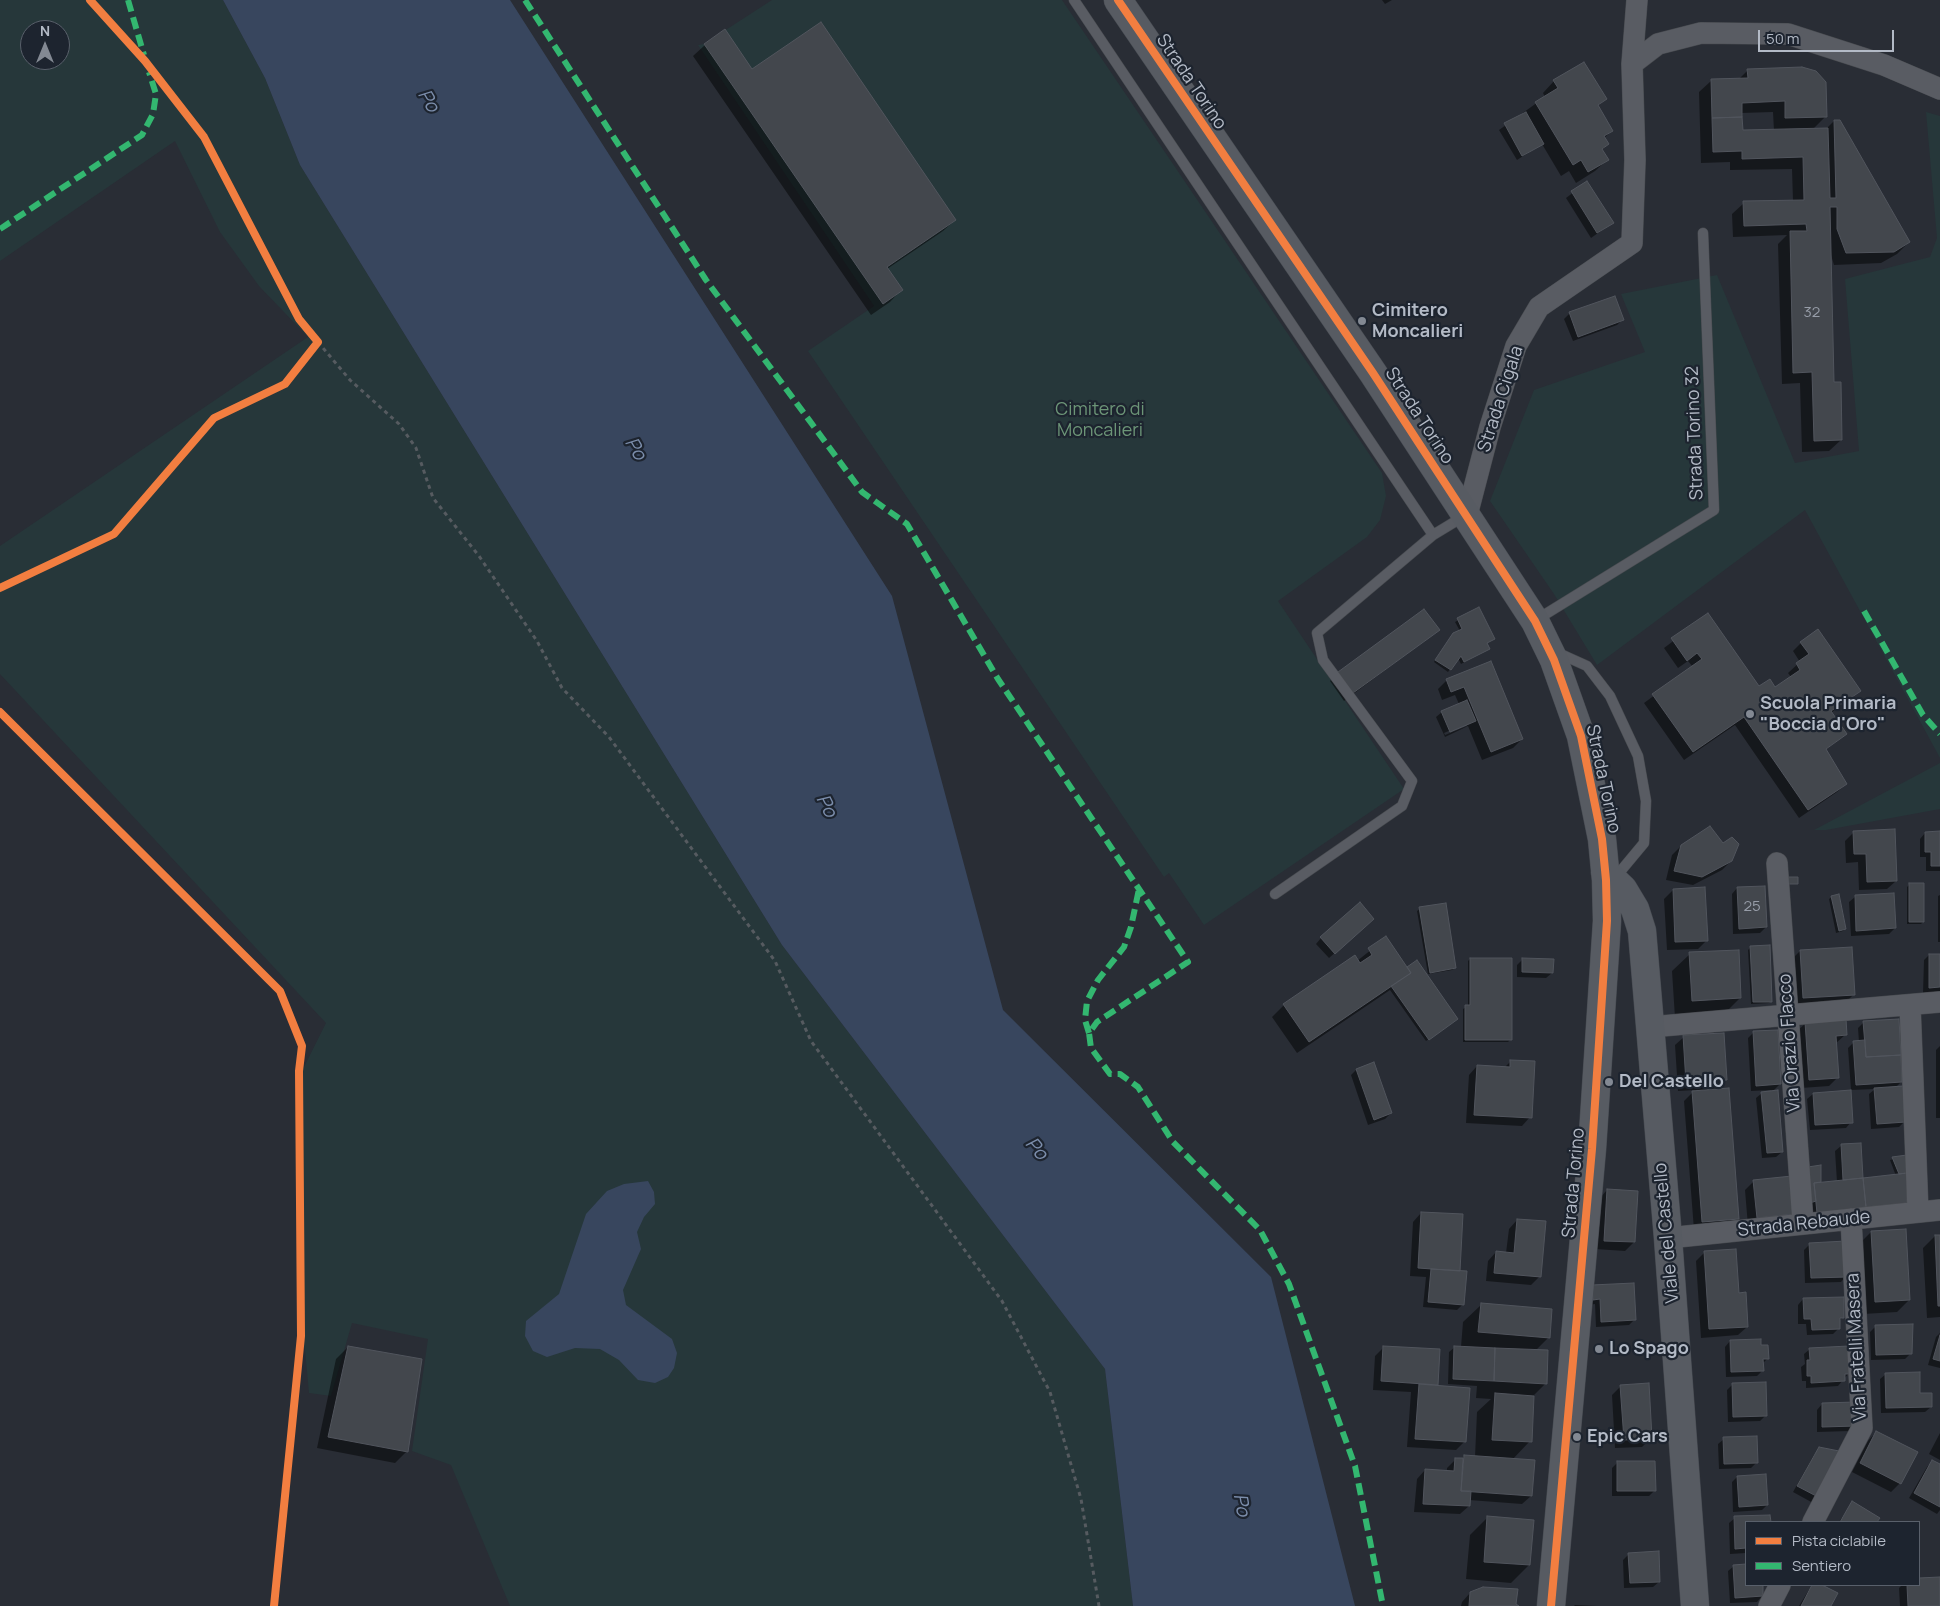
<!DOCTYPE html>
<html>
<head>
<meta charset="utf-8">
<style>
	body { margin:0 }
	#map { position:relative; width:1940px; height:1606px; overflow:hidden; background:#292d35; font-family:Manrope,sans-serif }
	canvas { display:block }
	.legend { position:absolute; left:1745px; top:1521px; width:175px; height:65px; box-sizing:border-box; background:#1d242f; border:1px solid #59606b; margin:0; padding:6px 9px; list-style:none; font-size:15px; color:#b3bac6 }
	.legend li { display:flex; align-items:center; gap:10px; height:25px }
	.legend b { width:25px; border:1px solid #59606b }
	.north { position:absolute; left:20px; top:20px; width:50px; height:50px; box-sizing:border-box; background:#1d242f; border:1px solid #59606b; border-radius:50%; rotate:0deg; font-size:14px; font-weight:700; line-height:20px; text-align:center; color:#b3bac6 }
	.north::after { content:''; display:block; margin:auto; width:18px; height:22px; background:#838993; clip-path:polygon(50% 0,100% 100%,50% 72%,0 100%) }
	.scale { position:absolute; left:1758px; top:30px; width:136px; height:22px; box-sizing:border-box; border:2px solid #b3bac6; border-top:0; padding-left:6px; font-size:15px; line-height:18px; white-space:nowrap; color:#b3bac6; -webkit-text-stroke:4px #1d242f; paint-order:stroke }
</style>
</head>
<body>
<div id="map">
<canvas width="1940" height="1606"></canvas>
<ul class="legend">
<li><b style="height:6px;background:#f27e40"></b>Pista ciclabile</li>
<li><b style="height:6px;background:#33b770"></b>Sentiero</li>
</ul>
<div class="north">N</div>
<div class="scale">50 m</div>
</div>
<script>
const c = document.querySelector('canvas').getContext('2d');
c.lineJoin = 'round';
function fillPath(path, color) {
  c.fillStyle = color;
  c.fill(path, 'evenodd');
}
function shape(rows) {
  const path = new Path2D();
  for (const r of rows) {
    path.moveTo(r[0], r[1]);
    for (let i = 2; i < r.length; i += 2) path.lineTo(r[i], r[i + 1]);
  }
  return path;
}
function strokePath(path, color, width, dash) {
  c.strokeStyle = color;
  c.lineWidth = width;
  c.lineCap = dash ? 'butt' : 'round';
  c.setLineDash(dash || []);
  c.stroke(path);
}
function write(font, color, halo, rows, align = 'center') {
  c.font = font + ' Manrope,sans-serif';
  c.lineWidth = 4.5;
  c.setLineDash([]);
  c.textBaseline = 'middle';
  c.strokeStyle = halo;
  c.fillStyle = color;
  for (const [text, x, y, turn = 0] of rows) {
    c.save();
    c.translate(x, y);
    c.rotate((+turn || 0) * Math.PI / 180);
    c.textAlign = isNaN(turn) ? turn : align;
    if (halo) c.strokeText(text, 0, 0);
    c.fillText(text, 0, 0);
    c.restore();
  }
}
fillPath(shape([
	[0,0,223,0,265,78,300,165,782,945,1105,1369,1133,1606,510,1606,451,1465,412,1451,428,1339,352,1323,331,1396,309,1393,305,1350,301,1336,299,1071,302,1071,326,1023,0,674,0,546,308,337,259,286,220,232,175,141,0,261],
	[30,30,60,30,60,60,30,60],
	[772,0,1062,0,1382,473,1386,496,1380,520,1367,537,1278,601,1404,789,1204,925,1169,873,1164,877,808,351,874,306,698,45,704,44],
	[1926,112,1940,116,1940,758,1805,510,1597,665,1554,594,1490,501,1534,390,1645,352,1621,294,1717,275,1795,463,1859,451,1845,279,1930,257,1937,238],
	[1940,763,1940,809,1826,830,1814,830]
]), '#26373a');
fillPath(shape([
	[223,0,510,0,892,596,1003,1010,1271,1277,1355,1606,1133,1606,1105,1369,782,945,300,165,265,78],
	[648,1181,654,1192,655,1204,644,1217,637,1232,641,1249,623,1290,626,1305,672,1339,677,1353,674,1368,668,1377,655,1383,638,1380,619,1360,600,1349,575,1348,547,1357,533,1351,525,1336,526,1321,559,1294,586,1214,607,1191,624,1184]
]), '#38465e');
fillPath(shape([
	[1382,0,1392,0,1385,4],
	[705,45,955,220,943,231,887,269,901,290,890,302,871,315,693,56],
	[1748,70,1826,116,1812,130,1826,129,1834,121,1909,242,1897,254,1881,263,1834,265,1831,255,1833,383,1841,440,1829,451,1802,452,1800,383,1782,384,1778,244,1787,235,1733,237,1732,214,1744,203,1793,201,1792,169,1730,170,1730,162,1701,163,1699,92,1711,81,1739,79],
	[1773,112,1774,131,1742,132,1741,113],
	[1554,81,1605,99,1597,107,1612,131,1604,138,1608,144,1602,150,1607,160,1595,171,1576,183,1569,171,1561,176,1542,144,1517,160,1499,130,1545,97,1543,93],
	[1587,182,1612,223,1591,238,1566,198],
	[1570,313,1622,320,1617,325,1573,341,1564,319],
	[1478,609,1493,639,1486,643,1489,648,1461,664,1458,658,1448,672,1434,662,1451,637,1460,631,1455,622],
	[1708,615,1759,688,1775,689,1791,677,1788,673,1800,662,1793,651,1801,643,1859,690,1831,713,1846,734,1825,750,1846,784,1837,792,1799,818,1735,725,1684,760,1644,703,1693,667,1688,661,1678,668,1664,648],
	[1438,630,1344,701,1330,681,1338,673],
	[1491,662,1522,739,1513,748,1482,760,1468,726,1445,737,1436,717,1442,712,1459,704,1455,695,1442,700,1438,689,1447,680],
	[1467,723,1467,726,1445,735,1444,733],
	[1854,832,1896,881,1887,889,1859,890,1858,862,1846,863,1845,841],
	[1925,833,1940,833,1940,871,1926,871,1926,857,1920,857,1920,839],
	[1723,845,1731,861,1722,870,1693,885,1666,880,1672,855,1681,846],
	[1910,884,1923,922,1921,924,1907,924,1907,887],
	[1737,888,1766,927,1760,933,1733,934,1732,894],
	[1673,890,1707,940,1698,949,1667,950,1664,899],
	[1940,895,1940,942,1938,942,1938,896],
	[1832,897,1845,929,1843,931,1836,933,1829,899],
	[1855,897,1895,928,1889,934,1851,936,1849,902],
	[1420,909,1455,968,1452,970,1428,974,1417,911],
	[1367,924,1329,958,1316,944,1321,938],
	[1386,938,1407,969,1417,962,1454,1021,1426,1041,1390,990,1297,1053,1272,1017,1284,1005,1357,961],
	[1751,947,1771,1001,1769,1003,1751,1004,1748,950],
	[1800,951,1854,994,1845,1003,1794,1006,1791,960],
	[1690,954,1740,998,1722,1016,1675,1018,1672,971],
	[1929,955,1940,955,1940,992,1923,993,1924,960],
	[1470,959,1510,1040,1508,1042,1463,1042,1463,1009,1468,1006,1468,961],
	[1523,959,1552,973,1546,978,1517,977,1517,965],
	[1864,1022,1901,1082,1896,1087,1904,1122,1899,1127,1871,1129,1869,1094,1875,1089,1851,1090,1848,1048,1854,1042,1859,1042,1858,1028],
	[1806,1023,1845,1035,1835,1044,1838,1077,1829,1086,1801,1088,1797,1031],
	[1754,1032,1780,1084,1772,1092,1782,1152,1776,1157,1762,1158,1756,1098,1762,1093,1771,1092,1771,1090,1751,1091,1748,1038],
	[1684,1037,1725,1080,1715,1090,1738,1219,1729,1228,1694,1230,1684,1101,1695,1090,1678,1091,1675,1045],
	[1940,1046,1940,1118,1936,1118,1936,1050],
	[1511,1061,1530,1117,1522,1126,1466,1123,1469,1075,1477,1066,1504,1068],
	[1356,1070,1391,1113,1385,1119,1368,1125,1351,1075],
	[1813,1094,1851,1122,1846,1128,1810,1130,1807,1099],
	[1860,1144,1863,1179,1896,1176,1890,1160,1906,1156,1905,1203,1812,1218,1807,1171,1819,1167,1820,1183,1837,1182,1835,1151,1841,1146],
	[1754,1181,1794,1213,1786,1222,1748,1226,1745,1190],
	[1607,1190,1634,1242,1625,1251,1595,1249,1599,1199],
	[1421,1213,1463,1304,1457,1310,1423,1307,1426,1277,1410,1276,1413,1222],
	[1517,1220,1540,1276,1531,1285,1486,1281,1488,1261,1496,1252,1506,1253,1509,1229],
	[1871,1232,1909,1300,1897,1312,1863,1314,1859,1244],
	[1935,1236,1940,1236,1940,1317,1927,1318,1923,1248],
	[1810,1244,1846,1276,1841,1282,1805,1283,1804,1250],
	[1704,1253,1738,1294,1747,1327,1738,1335,1701,1338,1696,1261],
	[1593,1286,1635,1319,1629,1325,1596,1327,1595,1304,1588,1305],
	[1803,1299,1843,1317,1839,1321,1839,1328,1833,1334,1807,1335,1806,1324,1798,1324,1798,1305],
	[1481,1305,1548,1338,1535,1351,1545,1384,1533,1396,1530,1441,1512,1460,1531,1496,1522,1504,1469,1500,1469,1506,1460,1514,1414,1512,1417,1479,1425,1470,1447,1472,1447,1468,1456,1459,1461,1460,1464,1456,1475,1457,1477,1412,1491,1399,1476,1398,1477,1386,1448,1384,1449,1352,1455,1347,1461,1347,1463,1322],
	[1875,1327,1911,1353,1905,1359,1871,1360,1870,1332],
	[1940,1333,1940,1368,1928,1365,1936,1337],
	[1730,1341,1760,1346,1767,1359,1762,1364,1762,1371,1757,1376,1726,1377,1725,1347],
	[348,1347,407,1451,395,1463,317,1448,336,1359],
	[1384,1347,1439,1350,1437,1386,1465,1441,1456,1450,1407,1447,1411,1392,1373,1390,1375,1356],
	[1810,1349,1849,1373,1838,1386,1806,1388,1806,1381,1802,1381,1801,1367,1805,1364,1804,1354],
	[1886,1374,1919,1394,1931,1407,1925,1412,1881,1413,1880,1379],
	[1732,1385,1766,1415,1760,1421,1728,1422,1727,1390],
	[1621,1386,1651,1438,1642,1447,1615,1448,1612,1395],
	[1822,1404,1855,1425,1850,1431,1817,1432,1817,1410],
	[1876,1432,1900,1483,1891,1492,1852,1472,1868,1441],
	[1940,1433,1940,1460,1929,1454],
	[1724,1439,1757,1462,1751,1468,1719,1469,1718,1444],
	[1819,1449,1819,1497,1813,1503,1793,1492,1814,1455],
	[1933,1461,1940,1466,1940,1510,1937,1514,1909,1498,1927,1467],
	[1617,1463,1655,1490,1649,1496,1612,1496,1612,1468],
	[1737,1477,1767,1505,1762,1510,1733,1512,1732,1482],
	[1852,1503,1878,1518,1876,1522,1839,1522],
	[1769,1516,1769,1522,1746,1522,1746,1553,1730,1554,1729,1523,1735,1518],
	[1488,1517,1529,1565,1511,1583,1466,1579,1470,1535],
	[1629,1554,1659,1582,1653,1587,1624,1588,1623,1560],
	[1746,1565,1746,1585,1762,1585,1762,1596,1757,1602,1730,1603,1728,1571,1734,1566],
	[1940,1578,1940,1606,1900,1606,1899,1588,1902,1585,1919,1585,1919,1579],
	[1812,1585,1820,1585,1836,1594,1829,1606,1799,1606],
	[1470,1593,1515,1604,1517,1606,1461,1606,1462,1602],
	[1575,1605,1597,1606,1574,1606]
]), '#0007');
const building = shape([
	[821,22,956,220,887,267,903,290,883,304,704,44,725,29,752,69,821,22],
	[1584,62,1607,99,1598,105,1613,131,1604,136,1609,144,1602,149,1609,160,1588,172,1581,160,1573,165,1535,102,1558,88,1553,80,1584,62],
	[1802,67,1816,71,1826,82,1827,117,1785,118,1785,101,1742,103,1742,117,1712,118,1711,79,1748,78,1747,69,1802,67],
	[1526,112,1544,144,1522,156,1504,123,1526,112],
	[1742,117,1743,130,1828,128,1830,198,1836,198,1834,120,1840,120,1910,242,1894,252,1846,253,1837,229,1837,207,1830,207,1834,382,1841,382,1842,440,1814,441,1812,372,1793,373,1790,231,1807,231,1806,224,1744,226,1743,201,1804,200,1803,157,1742,159,1742,151,1713,152,1712,118,1742,117],
	[1587,181,1614,223,1597,233,1571,191,1587,181],
	[1615,296,1624,320,1578,337,1569,312,1615,296],
	[1479,607,1495,639,1487,643,1490,649,1464,662,1461,656,1451,670,1435,660,1453,633,1462,629,1457,618,1479,607],
	[1424,609,1440,630,1353,693,1338,672,1424,609],
	[1708,613,1759,686,1770,679,1775,687,1800,670,1796,663,1809,654,1800,642,1818,629,1861,691,1831,711,1847,734,1826,749,1847,784,1808,810,1744,717,1693,752,1652,694,1702,659,1697,653,1687,661,1671,638,1708,613],
	[1491,661,1523,739,1491,752,1464,687,1451,692,1446,679,1491,661],
	[1467,700,1476,721,1450,732,1441,711,1467,700],
	[1710,826,1723,843,1732,837,1739,844,1732,861,1702,877,1674,871,1681,845,1710,826],
	[1895,829,1897,881,1867,882,1866,854,1854,854,1853,831,1895,829],
	[1940,831,1940,866,1931,866,1931,852,1925,852,1925,832,1940,831],
	[1784,877,1798,877,1798,884,1784,884,1784,877],
	[1909,883,1924,883,1924,922,1909,922,1909,883],
	[1765,886,1767,927,1739,929,1737,887,1765,886],
	[1705,887,1708,941,1675,942,1673,889,1705,887],
	[1894,893,1896,928,1856,931,1855,895,1894,893],
	[1839,894,1846,929,1839,931,1831,896,1839,894],
	[1360,902,1374,919,1335,954,1320,937,1360,902],
	[1446,903,1456,968,1430,973,1419,907,1446,903],
	[1386,936,1411,973,1309,1042,1283,1004,1355,955,1360,963,1372,955,1368,948,1386,936],
	[1770,945,1772,1002,1753,1002,1750,946,1770,945],
	[1852,947,1855,995,1803,998,1800,950,1852,947],
	[1739,950,1741,998,1692,1001,1689,952,1739,950],
	[1929,954,1940,954,1940,987,1929,988,1929,954],
	[1470,958,1512,958,1512,1040,1465,1040,1465,1005,1470,1005,1470,958],
	[1522,958,1554,959,1553,973,1522,972,1522,958],
	[1417,960,1458,1019,1429,1040,1391,986,1411,973,1407,967,1417,960],
	[1846,1019,1847,1035,1836,1036,1839,1078,1809,1080,1805,1022,1846,1019],
	[1899,1019,1901,1055,1866,1057,1863,1021,1899,1019],
	[1778,1030,1781,1084,1756,1086,1753,1031,1778,1030],
	[1724,1033,1727,1080,1686,1083,1683,1035,1724,1033],
	[1865,1040,1866,1057,1901,1055,1902,1082,1856,1085,1853,1041,1865,1040],
	[1510,1060,1535,1061,1532,1118,1474,1115,1477,1065,1510,1067,1510,1060],
	[1374,1062,1392,1113,1374,1120,1356,1069,1374,1062],
	[1903,1086,1906,1122,1877,1124,1874,1088,1903,1086],
	[1729,1088,1739,1219,1702,1222,1692,1091,1729,1088],
	[1778,1090,1783,1152,1767,1153,1761,1092,1778,1090],
	[1851,1090,1853,1123,1815,1125,1813,1093,1851,1090],
	[1861,1143,1863,1178,1843,1180,1841,1144,1861,1143],
	[1907,1155,1907,1173,1899,1174,1892,1157,1907,1155],
	[1821,1165,1821,1182,1814,1183,1816,1201,1810,1203,1808,1167,1821,1165],
	[1907,1173,1907,1203,1866,1207,1863,1178,1907,1173],
	[1792,1176,1796,1214,1757,1218,1753,1180,1792,1176],
	[1863,1178,1866,1207,1817,1213,1814,1183,1863,1178],
	[1607,1189,1638,1191,1635,1242,1604,1241,1607,1189],
	[1421,1212,1463,1214,1460,1271,1418,1268,1421,1212],
	[1517,1219,1546,1221,1541,1277,1494,1273,1496,1251,1514,1253,1517,1219],
	[1906,1229,1910,1300,1875,1302,1871,1231,1906,1229],
	[1935,1235,1940,1235,1940,1306,1938,1306,1935,1235],
	[1846,1241,1847,1277,1811,1278,1809,1243,1846,1241],
	[1736,1249,1739,1293,1746,1292,1748,1327,1709,1329,1704,1251,1736,1249],
	[1431,1269,1467,1271,1464,1305,1428,1302,1431,1269],
	[1634,1283,1636,1320,1601,1322,1600,1299,1593,1300,1592,1285,1634,1283],
	[1844,1297,1844,1318,1840,1318,1840,1329,1812,1330,1811,1319,1804,1319,1803,1298,1844,1297],
	[1481,1303,1552,1309,1550,1338,1478,1332,1481,1303],
	[1913,1324,1912,1354,1876,1355,1875,1325,1913,1324],
	[1940,1335,1940,1361,1933,1359,1940,1335],
	[1761,1339,1761,1345,1768,1345,1769,1359,1763,1359,1764,1371,1731,1372,1730,1340,1761,1339],
	[348,1346,422,1359,408,1452,328,1437,348,1346],
	[1383,1346,1440,1349,1438,1385,1381,1381,1383,1346],
	[1454,1346,1495,1348,1494,1381,1453,1379,1454,1346],
	[1849,1346,1850,1374,1845,1374,1845,1381,1811,1383,1811,1376,1807,1376,1807,1360,1810,1360,1809,1348,1849,1346],
	[1495,1348,1548,1350,1547,1384,1494,1381,1495,1348],
	[1920,1372,1920,1393,1932,1393,1932,1407,1886,1408,1885,1373,1920,1372],
	[1766,1382,1767,1416,1733,1417,1732,1383,1766,1382],
	[1649,1383,1652,1438,1624,1440,1620,1385,1649,1383],
	[1419,1384,1470,1388,1466,1442,1415,1439,1419,1384],
	[1495,1393,1534,1396,1532,1442,1492,1440,1495,1393],
	[1856,1402,1856,1426,1822,1427,1822,1403,1856,1402],
	[1876,1431,1918,1452,1901,1484,1860,1463,1876,1431],
	[1757,1436,1758,1463,1724,1464,1723,1437,1757,1436],
	[1819,1447,1844,1452,1820,1498,1797,1486,1819,1447],
	[1464,1455,1535,1460,1532,1496,1461,1491,1464,1455],
	[1455,1458,1463,1458,1461,1491,1471,1491,1470,1506,1423,1504,1425,1469,1454,1471,1455,1458],
	[1932,1460,1940,1464,1940,1507,1914,1493,1932,1460],
	[1617,1461,1655,1461,1656,1491,1617,1491,1617,1461],
	[1766,1474,1768,1505,1739,1507,1737,1476,1766,1474],
	[1852,1501,1880,1518,1877,1522,1840,1522,1852,1501],
	[1770,1515,1771,1522,1746,1522,1746,1548,1735,1549,1734,1516,1770,1515],
	[1487,1516,1534,1520,1530,1565,1484,1562,1487,1516],
	[1659,1551,1660,1582,1630,1583,1628,1553,1659,1551],
	[1746,1564,1746,1585,1763,1585,1763,1596,1735,1598,1733,1565,1746,1564],
	[1940,1577,1940,1606,1908,1606,1907,1585,1919,1585,1919,1578,1940,1577],
	[1812,1585,1822,1585,1838,1593,1831,1606,1801,1606,1812,1585],
	[1483,1587,1518,1589,1516,1604,1519,1606,1469,1606,1470,1592,1483,1587]
]);
fillPath(building, '#43474d');
strokePath(building, '#51555d', 1);
const lane = shape([
	[1074,0,1433,535,1466,515],
	[1536,620,1714,510,1703,233],
	[1556,652,1587,666,1610,696,1638,756,1646,801,1644,843,1614,879],
	[1275,894,1402,806,1412,781,1323,660,1317,633,1433,535]
]);
const street = shape([
	[1632,64,1637,0],
	[1467,515,1490,427,1516,346,1539,307,1632,243,1635,160,1632,64,1658,44,1701,33,1788,34,1884,65,1940,89],
	[1777,863,1803,1223],
	[1910,1005,1918,1212],
	[1650,1027,1940,1002],
	[1668,1238,1940,1210],
	[1813,1522,1862,1428,1851,1219],
	[1769,1606,1780,1585]
]);
const secondary = shape([
	[1118,0,1373,373,1535,621,1554,660,1581,736,1602,839,1606,880,1607,921,1592,1149,1551,1606],
	[1605,872,1623,889,1635,909,1642,931,1668,1238,1695,1606]
]);
strokePath(lane, '#474a4f', 11);
strokePath(street, '#474a4f', 22);
strokePath(secondary, '#44484f', 29);
strokePath(shape([
	[318,342,350,380,399,424,416,448,433,498,479,556,537,641,562,688,609,737,775,961,811,1041,1002,1301,1050,1392,1081,1499,1099,1606]
]), '#565b60', 3, [4, 4]);
strokePath(lane, '#595c63', 10);
strokePath(street, '#595c63', 21);
strokePath(secondary, '#575b62', 28);
strokePath(shape([
	[128,0,144,55],
	[525,0,706,280,862,492,907,524,998,679,1188,962,1097,1022,1089,1033,1091,1048,1110,1074,1120,1074,1138,1087,1173,1142,1260,1230,1289,1284,1355,1466,1383,1606],
	[0,229,142,135,153,114,156,94,149,72],
	[1864,611,1923,715,1940,734],
	[1089,1033,1085,1020,1087,1001,1098,980,1124,947,1131,927,1139,889]
]), '#33b770', 6, [12, 6]);
strokePath(shape([
	[1118,0,1373,373,1535,621,1554,660,1581,736,1602,839,1606,880,1607,921,1592,1149,1551,1606],
	[0,588,114,534,214,418,285,384,318,342,299,319,204,137,145,61,90,0],
	[0,712,280,991,302,1046,299,1071,301,1336,274,1606]
]), '#f27e40', 8);
for (const [x, y, r, color] of [
	[1362,321,5,"#838993"],
	[1750,714,5,"#838993"],
	[1609,1082,5,"#838993"],
	[1599,1349,5,"#838993"],
	[1577,1437,5,"#838993"]
]) {
  const dot = new Path2D();
  dot.arc(x, y, r, 0, 2 * Math.PI);
  c.fillStyle = color;
  c.fill(dot);
  strokePath(dot, '#1d242f', 2);
}
write('15px', '#979da8', null, [
	["32",1812,313],
	["25",1752,907]
]);
write('18px', '#b3bac6', '#1d242f', [
	["Strada Torino",1191,82,56],
	["Strada Cigala",1501,399,-72],
	["Strada Torino",1419,416,57],
	["Strada Torino 32",1695,433,-92],
	["Strada Torino",1603,779,78],
	["Via Orazio Flacco",1790,1043,-94],
	["Strada Torino",1574,1183,-85],
	["Strada Rebaude",1804,1224,-6],
	["Viale del Castello",1667,1233,-95],
	["Via Fratelli Masera",1857,1347,-93]
]);
write('bold 18px', '#b3bac6', '#1d242f', [
	["Cimitero",1372,311],
	["Moncalieri",1372,332],
	["Scuola Primaria",1760,704],
	["\"Boccia d'Oro\"",1760,725],
	["Del Castello",1619,1082],
	["Lo Spago",1609,1349],
	["Epic Cars",1587,1437]
], 'left');
write('18px', '#6c9577', '#1d242f', [
	["Cimitero di",1100,410],
	["Moncalieri",1100,431]
]);
write('italic 19px', '#7c8eac', '#1d242f', [
	["Po",428,101,59],
	["Po",635,449,59],
	["Po",826,806,63],
	["Po",1036,1149,49],
	["Po",1241,1505,80]
]);
</script>
</body>
</html>
